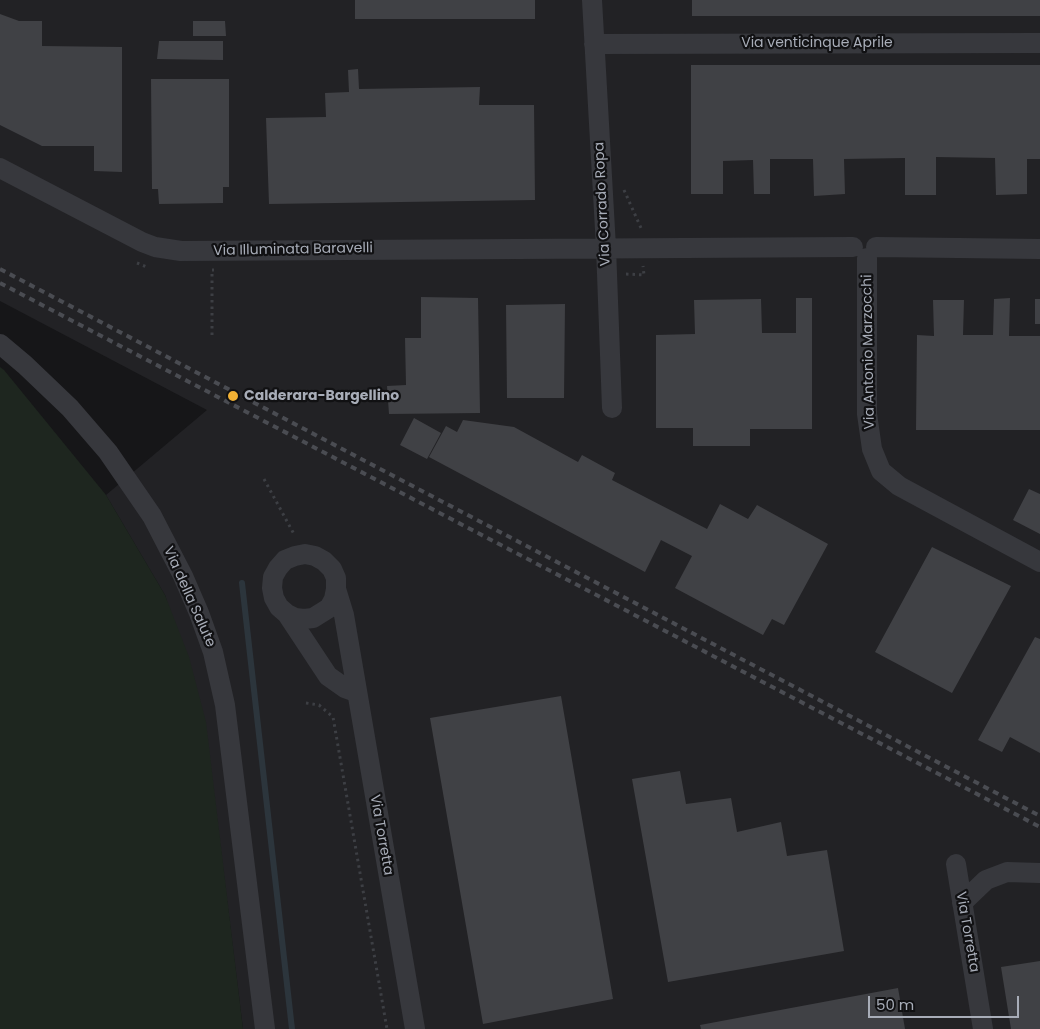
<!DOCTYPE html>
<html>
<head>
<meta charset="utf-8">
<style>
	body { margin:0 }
	#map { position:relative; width:1040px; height:1029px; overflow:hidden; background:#161618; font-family:Poppins,sans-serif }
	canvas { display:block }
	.scale { position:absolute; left:868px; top:996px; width:151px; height:22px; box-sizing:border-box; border:2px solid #a8adb8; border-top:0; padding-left:6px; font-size:15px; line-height:18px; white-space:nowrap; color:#a8adb8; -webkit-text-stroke:4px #111113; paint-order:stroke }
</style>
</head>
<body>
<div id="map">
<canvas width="1040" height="1029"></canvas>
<div class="scale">50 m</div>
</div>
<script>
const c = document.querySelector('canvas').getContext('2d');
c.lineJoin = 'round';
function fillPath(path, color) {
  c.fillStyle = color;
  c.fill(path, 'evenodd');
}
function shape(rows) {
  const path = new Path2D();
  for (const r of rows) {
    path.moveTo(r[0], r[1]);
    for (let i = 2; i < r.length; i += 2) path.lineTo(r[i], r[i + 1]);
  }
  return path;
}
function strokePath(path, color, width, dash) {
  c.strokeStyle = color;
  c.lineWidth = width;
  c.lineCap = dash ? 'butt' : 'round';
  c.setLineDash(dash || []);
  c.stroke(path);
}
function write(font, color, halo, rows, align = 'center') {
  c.font = font + ' Poppins,sans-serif';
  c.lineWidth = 4.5;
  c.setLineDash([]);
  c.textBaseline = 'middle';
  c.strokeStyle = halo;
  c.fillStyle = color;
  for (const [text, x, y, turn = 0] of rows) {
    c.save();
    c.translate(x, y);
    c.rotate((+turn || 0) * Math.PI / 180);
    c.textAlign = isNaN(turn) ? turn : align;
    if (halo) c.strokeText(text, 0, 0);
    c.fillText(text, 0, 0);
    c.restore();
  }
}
fillPath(shape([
	[0,0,1040,0,1040,1029,243,1029,205,722,165,595,106,495,207,410,0,301]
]), '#222225');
fillPath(shape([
	[0,367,4,370,106,495,165,595,189,657,206,722,243,1029,0,1029]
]), '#1e261f');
strokePath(shape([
	[242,583,292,1029]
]), '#2c353c', 6);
fillPath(shape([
	[355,0,535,0,535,19,355,19],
	[692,0,1040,0,1040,16,692,16],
	[0,14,19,21,42,21,42,46,122,47,122,172,94,171,94,146,42,146,0,125],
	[193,21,225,21,226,36,193,36],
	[159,41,223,41,223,60,157,59],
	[691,65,1040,65,1040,159,1027,159,1027,194,996,195,995,158,936,157,936,195,905,195,905,158,844,159,845,194,814,196,813,159,770,159,770,194,754,194,753,160,723,161,723,194,691,194],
	[358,69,359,89,480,87,479,105,534,105,535,200,269,204,266,118,326,117,325,93,349,92,348,70],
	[151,79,229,79,229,187,223,187,223,203,159,204,158,189,152,189],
	[421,297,478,298,480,413,389,414,387,386,406,385,405,338,421,338],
	[796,298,812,298,812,429,750,429,750,446,693,446,693,428,656,428,656,335,695,334,694,300,761,299,762,333,796,333],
	[1010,298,1009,336,1040,336,1040,430,916,430,917,335,934,336,933,300,964,300,963,335,993,335,994,299],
	[1035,299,1040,299,1040,324,1035,324],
	[565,304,564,398,507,398,506,305],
	[414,418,441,433,427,459,400,445],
	[463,420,514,427,578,462,582,455,615,473,612,480,707,529,720,504,748,519,757,505,828,544,784,625,772,619,763,635,675,588,692,556,661,540,645,572,429,457,446,426,457,432],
	[1029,489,1040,494,1040,534,1013,520],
	[932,547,1011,586,952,693,875,652],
	[1035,637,1040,639,1040,753,1010,737,1002,752,978,740],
	[561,696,613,999,483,1024,430,718],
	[680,771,686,804,731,798,737,832,781,822,787,856,827,850,844,951,668,982,632,779],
	[1040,961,1040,1029,1011,1029,1001,967],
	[898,988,905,1029,701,1029,700,1025]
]), '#404145');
strokePath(shape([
	[624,190,641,228],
	[137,263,149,268],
	[626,274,644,275,643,266],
	[212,335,212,270,214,270],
	[264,479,295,536],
	[306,703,319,705,333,717,387,1029]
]), '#3d3f44', 3, [2.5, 4]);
strokePath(shape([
	[592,0,606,247,612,408],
	[594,44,1040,43],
	[0,168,142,242,155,247,181,251,853,247],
	[876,247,1040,249],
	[867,258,867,414,872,449,881,471,899,486,1040,562],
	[0,344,25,365,70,408,108,452,152,516,183,576,199,613,213,652,225,705,265,1029],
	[336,589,334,599,329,608,313,618,304,619,295,618,287,614,279,607,274,598,272,588,273,577,278,568,285,560,295,556,305,554,315,556,324,561,332,569,336,578,336,589,344,615,415,1029],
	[287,614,328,676,345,688,356,692],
	[956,864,983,1029],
	[962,903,986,880,1007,872,1040,873]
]), '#37383d', 20);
strokePath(shape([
	[0,269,1040,816],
	[0,283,1040,827]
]), '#4a4c52', 4, [6, 5]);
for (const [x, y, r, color] of [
	[233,396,6,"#f2b134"]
]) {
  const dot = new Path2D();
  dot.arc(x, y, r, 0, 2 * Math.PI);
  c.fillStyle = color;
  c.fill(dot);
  strokePath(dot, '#111113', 2);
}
write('14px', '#a8adb8', '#111113', [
	["Via venticinque Aprile",817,43],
	["Via Corrado Ropa",603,204,-93],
	["Via Illuminata Baravelli",293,250,-1],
	["Via Antonio Marzocchi",869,352,-91],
	["Via della Salute",189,597,66],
	["Via Torretta",381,835,80],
	["Via Torretta",967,932,80]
]);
write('bold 14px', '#a8adb8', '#111113', [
	["Calderara-Bargellino",244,396]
], 'left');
</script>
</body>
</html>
